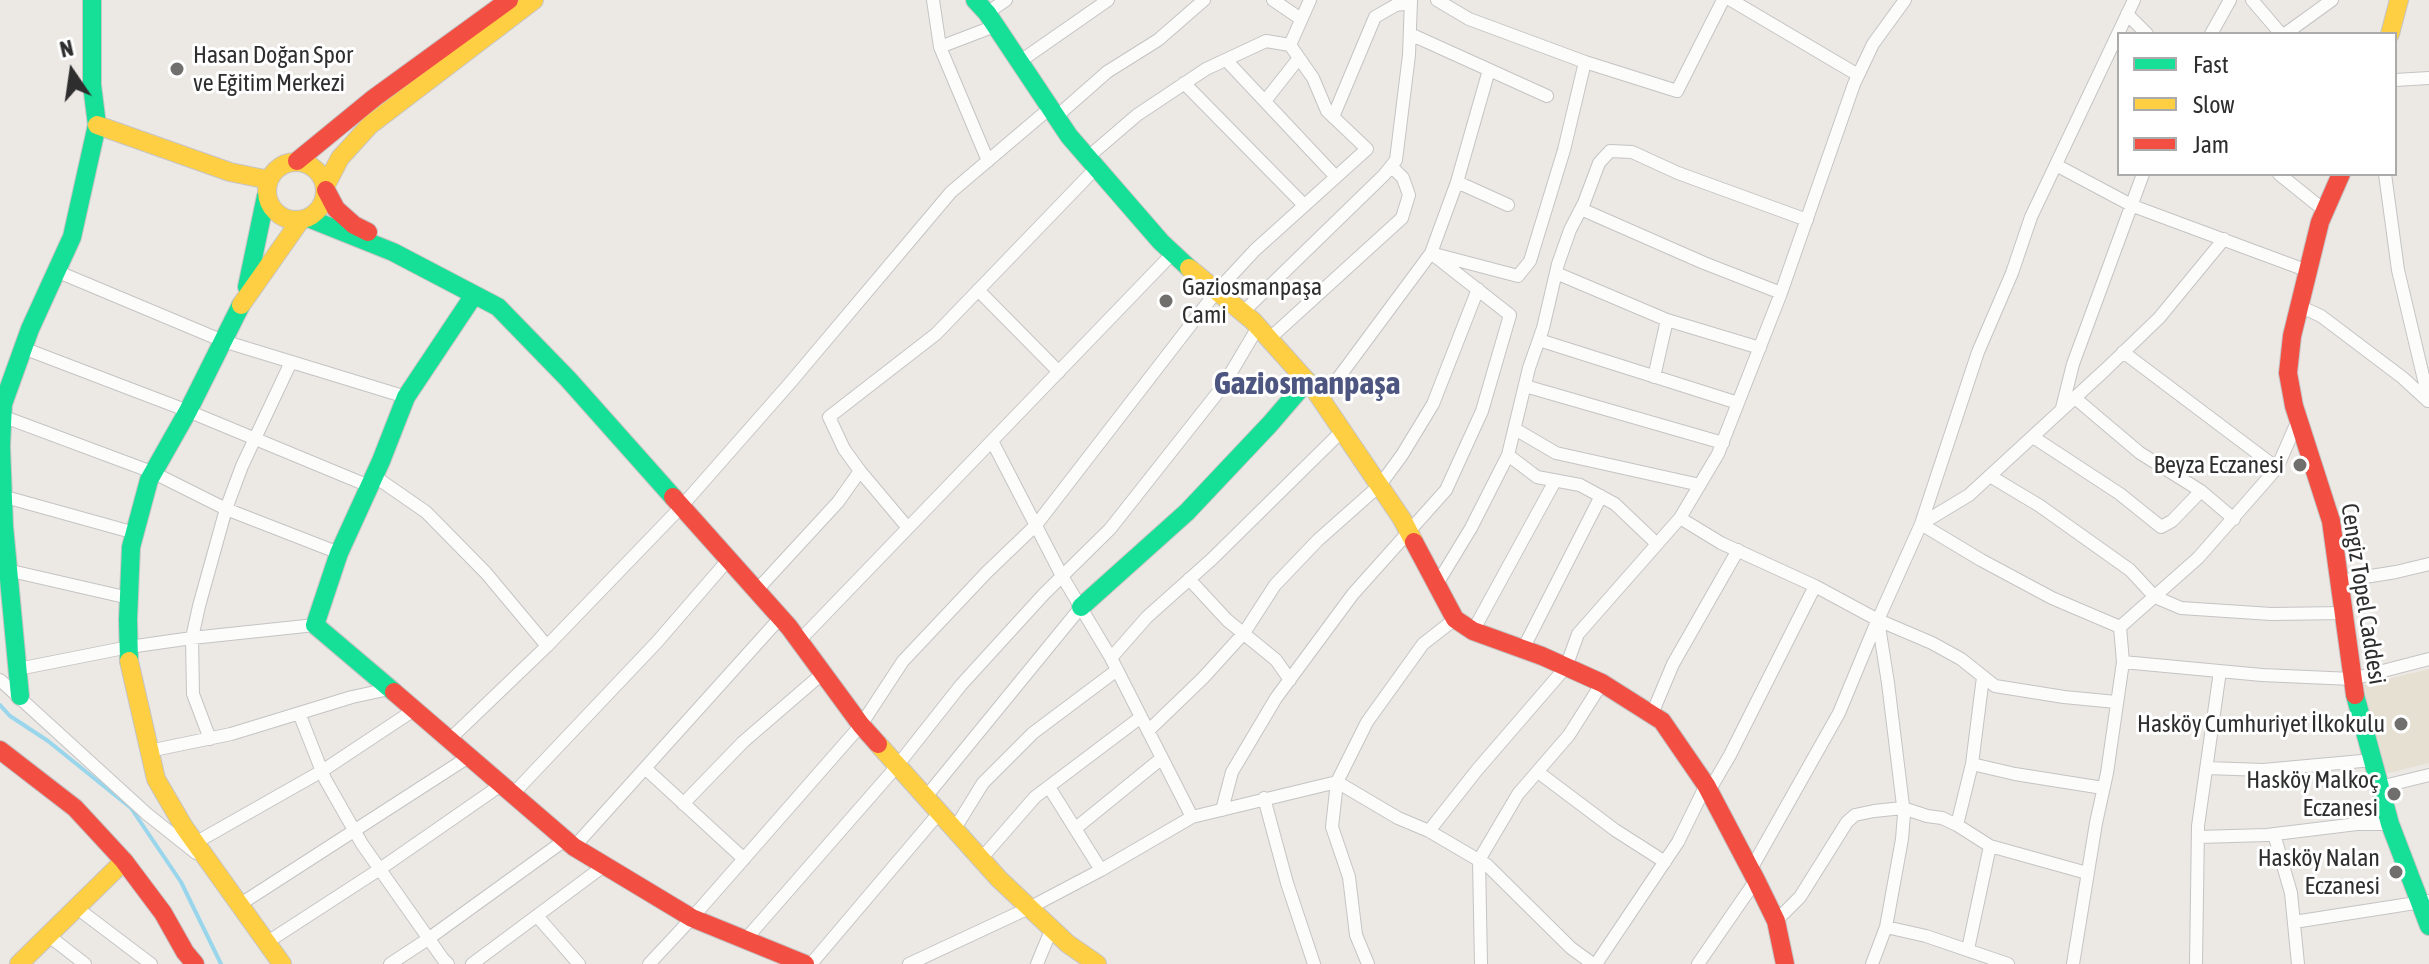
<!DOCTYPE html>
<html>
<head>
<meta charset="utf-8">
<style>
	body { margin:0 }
	#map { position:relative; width:2429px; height:964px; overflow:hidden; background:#ece8e4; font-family:"Asap Condensed",sans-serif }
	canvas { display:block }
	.legend { position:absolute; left:2117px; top:32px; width:280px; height:144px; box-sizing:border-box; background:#fff; border:2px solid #ababab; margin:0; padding:10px 14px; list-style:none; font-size:24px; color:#2e2e2e }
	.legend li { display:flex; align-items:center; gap:16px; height:40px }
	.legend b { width:40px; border:2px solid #ababab }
	.north { position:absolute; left:32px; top:32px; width:80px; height:80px; -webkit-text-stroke:6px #fff; paint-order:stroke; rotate:347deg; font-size:22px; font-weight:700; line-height:32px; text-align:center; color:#2e2e2e }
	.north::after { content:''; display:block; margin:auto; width:28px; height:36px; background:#2e2e2e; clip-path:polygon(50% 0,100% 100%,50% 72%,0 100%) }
</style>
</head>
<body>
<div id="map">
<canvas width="2429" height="964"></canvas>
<ul class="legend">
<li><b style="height:10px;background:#16e098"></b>Fast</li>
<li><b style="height:10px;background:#ffcf43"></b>Slow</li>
<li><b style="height:10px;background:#f24e42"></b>Jam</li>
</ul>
<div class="north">N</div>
</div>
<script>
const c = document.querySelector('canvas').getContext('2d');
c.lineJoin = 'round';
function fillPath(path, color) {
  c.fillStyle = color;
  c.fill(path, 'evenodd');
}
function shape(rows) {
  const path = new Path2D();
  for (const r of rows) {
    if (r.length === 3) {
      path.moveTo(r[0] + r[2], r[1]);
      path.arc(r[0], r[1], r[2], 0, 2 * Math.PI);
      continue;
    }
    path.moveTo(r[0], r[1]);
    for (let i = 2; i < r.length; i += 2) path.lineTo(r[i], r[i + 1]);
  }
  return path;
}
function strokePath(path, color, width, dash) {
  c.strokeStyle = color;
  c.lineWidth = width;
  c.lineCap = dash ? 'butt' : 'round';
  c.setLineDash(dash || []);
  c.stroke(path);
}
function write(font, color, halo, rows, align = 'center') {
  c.font = font + ' "Asap Condensed",sans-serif';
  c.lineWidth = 6;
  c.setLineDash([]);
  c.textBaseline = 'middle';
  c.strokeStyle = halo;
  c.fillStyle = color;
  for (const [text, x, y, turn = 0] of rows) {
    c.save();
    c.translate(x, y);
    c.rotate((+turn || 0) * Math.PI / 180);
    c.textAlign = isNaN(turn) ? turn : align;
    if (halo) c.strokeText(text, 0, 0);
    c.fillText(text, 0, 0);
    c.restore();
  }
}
fillPath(shape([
	[2429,669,2429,763,2385,774,2363,685]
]), '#e6e0d3');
strokePath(shape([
	[0,705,10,716,48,741,131,808,181,882,221,964]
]), '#99d6ec', 4);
const street = shape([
	[933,0,940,47],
	[1273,0,1301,19],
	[1437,0,1469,19,1585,62,1677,91,1723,0],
	[1731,0,1858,75],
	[2252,0,2281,34],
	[987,13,1006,0],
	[2127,14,2147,34],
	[1410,34,1547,96],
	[2211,34,2230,0],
	[2285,34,2332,0],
	[1226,60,1336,177],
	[1019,62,1108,0],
	[2395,80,2429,78],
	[1184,83,1304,205],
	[1265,101,1299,58],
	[1056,117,1107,72,1158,40,1204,0],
	[1333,117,1375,17,1396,5,1411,3],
	[1087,158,1137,115,1206,69,1266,41,1290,45,1310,0],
	[988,161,940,47,995,26],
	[2056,165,2133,206,2308,271],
	[2279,174,2325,211],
	[2385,174,2398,270,2429,401],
	[1457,182,1508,205],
	[1581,209,1704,263,1781,293],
	[2224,239,2159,318,2105,370,1969,495,1921,524,1981,560,2052,598,2120,627,2198,558,2277,468],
	[1438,255,1518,276,1530,261,1564,150,1585,62],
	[56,271,223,341,406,397],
	[1556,273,1667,320,1654,377],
	[978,290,1059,372],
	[2299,306,2321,316,2403,378,2428,401],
	[1242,313,1384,175,1396,160,1409,55,1411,0],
	[1667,320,1760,348],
	[1269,339,1402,218,1409,195,1403,178,1391,166],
	[1539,340,1738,403],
	[23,348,188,411,369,486],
	[2123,352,2277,468,2298,420],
	[1525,386,1723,443],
	[2075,398,2140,453,2201,491],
	[1322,400,1431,253,1457,182,1489,70],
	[2062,408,2073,364,2143,174],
	[2,416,152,472,226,509,339,553],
	[1515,429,1556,453,1700,485],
	[2033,437,2120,494,2161,527,2172,521,2201,491,2234,519],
	[992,441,1062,576,1111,658,1192,817],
	[1508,455,1537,477,1580,485,1615,504,1657,544],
	[860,471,908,528],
	[374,476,426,512,486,573,547,646],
	[1990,476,2040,506,2130,570,2155,597,2181,608,2271,614,2345,613],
	[2,496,135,533],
	[1680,518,1721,543,1815,586,1878,620,1932,643,1961,659,1995,686,2064,697,2116,702],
	[7,570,129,598],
	[1189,579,1227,620,1276,660,1290,680],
	[2340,581,2396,572,2429,564],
	[1437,584,1471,528,1508,455,1529,368,1543,328,1558,264,1570,230,1584,203,1599,163,1610,151,1632,152,1678,173,1807,220],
	[756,591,838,502,860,471,844,449,829,417,936,334,1096,168],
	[1473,631,1555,481],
	[799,641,1173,253],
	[1523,649,1601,496],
	[1111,658,1147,617,1212,559,1342,431],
	[2123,662,2262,675,2352,679,2429,659],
	[18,669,129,647,192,638,315,625],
	[0,680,147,814,196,853],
	[299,713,325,779,362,844,443,959,448,964],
	[1652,714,1673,664,1738,550],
	[1148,731,1203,678,1244,633,1275,585,1318,540,1380,485,1402,455,1433,404,1478,289],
	[210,739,193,694,192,638,199,606,226,509,242,466,291,362],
	[450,739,547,646,681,507,790,383,951,192,1050,108],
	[149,751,231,734,352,697,389,689],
	[1972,764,2015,774,2103,788],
	[645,768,744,859],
	[2207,768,2263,770,2373,760],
	[1538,772,1615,830,1665,862],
	[1049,787,1101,870],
	[2380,787,2429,775],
	[1709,791,1730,755,1815,586],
	[512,795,657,642,728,560],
	[925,798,1081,607],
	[1264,798,1287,883,1314,964],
	[683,804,743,742,823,673],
	[1222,810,1232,772,1276,698,1353,594,1446,490,1482,411,1510,315,1431,253],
	[1957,825,1972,764,1983,677],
	[1076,828,1162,758],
	[954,830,983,783,1033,733,1117,670],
	[1429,831,1477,770,1566,667,1578,634,1680,518,1718,454,1781,293,1854,84,1873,44,1905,0],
	[2274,834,2291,893,2298,964],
	[2198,837,2267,835,2357,824,2390,824],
	[195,843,322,771,414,710],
	[574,847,780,618],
	[981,859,1035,797,1141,717],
	[1751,869,1839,713,1873,631,1921,524,1978,352,2012,273,2031,217,2134,0],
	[239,905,470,756],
	[77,908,151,964],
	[537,916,579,964],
	[1776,921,1800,897,1847,822,1855,815,1874,811,1903,808,1927,816,1942,818,1957,825,1990,846,2087,873],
	[2294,922,2429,901],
	[1886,927,1926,936,2008,964],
	[49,936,85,964],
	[745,940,897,766,961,685,1044,594,1110,529,1223,386,1258,327],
	[266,943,380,869,501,785],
	[1968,949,1990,846],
	[390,964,428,939,565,840],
	[472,964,605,865],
	[649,964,692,918,861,725,903,661,987,572,1036,525,1216,292,1255,250,1367,149,1327,111,1313,78,1290,45],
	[811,964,939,813],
	[909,964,1029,908,1101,870,1192,817,1337,782,1367,722,1423,644,1455,619],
	[1037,964,1052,928],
	[1368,964,1356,935,1349,877,1332,827,1337,782,1398,818,1429,831,1487,865,1571,948,1593,964],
	[1481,964,1479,860,1518,794,1569,735,1602,683],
	[1596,964,1678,842,1706,785],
	[1698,964,1756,880],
	[1872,964,1886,927,1902,839,1904,814,1888,683,1878,620],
	[2073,964,2096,823,2107,773,2123,662,2120,627],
	[2196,964,2198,826,2220,671]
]);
const fast = shape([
	[975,0,987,13,1069,136,1161,242,1189,268],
	[308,218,393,252,498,307,568,379,673,497],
	[247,287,266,196],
	[1081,607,1187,512,1270,424,1307,381],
	[129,661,128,620,131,547,149,480,188,411,241,305],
	[394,692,315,625,339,553,381,461,406,397,474,295],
	[2355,695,2390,824,2429,926],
	[20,696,4,526,1,446,3,404,30,329,72,237,97,125,92,85,92,0]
]);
const slow = shape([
	[2390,34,2399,0],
	[97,125,230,172,269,180],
	[296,191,29],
	[326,185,340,158,370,125,534,0],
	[1189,268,1253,321,1314,389,1402,519,1414,542],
	[241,305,300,221],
	[129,661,156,779,184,827,282,964],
	[878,744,999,879,1068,944,1097,964],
	[19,964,124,861]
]);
const jam = shape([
	[297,161,374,98,509,0],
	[2341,174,2320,222,2292,336,2288,373,2294,406,2331,521,2355,695],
	[326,190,336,209,354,225,368,232],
	[673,497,789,627,861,725,878,744],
	[1414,542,1455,619,1473,631,1542,656,1602,683,1662,721,1706,785,1756,880,1776,921,1785,964],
	[394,692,574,847,692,918,805,964],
	[0,750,75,808,124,861,163,913,185,952,195,964]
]);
strokePath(street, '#c5c4c5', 14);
strokePath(fast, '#c5c4c5', 20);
strokePath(slow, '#c5c4c5', 20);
strokePath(jam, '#c5c4c5', 20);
strokePath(street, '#fcfcfb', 12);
strokePath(fast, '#16e098', 18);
strokePath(slow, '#ffcf43', 18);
strokePath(jam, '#f24e42', 18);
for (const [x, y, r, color] of [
	[177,69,8,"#706f6e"],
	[1166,301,8,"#706f6e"],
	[2300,465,8,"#706f6e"],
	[2401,724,8,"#706f6e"],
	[2394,794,8,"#706f6e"],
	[2396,872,8,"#706f6e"]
]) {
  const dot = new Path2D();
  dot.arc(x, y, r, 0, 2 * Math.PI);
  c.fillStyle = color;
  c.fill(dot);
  strokePath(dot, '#fff', 3);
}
write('24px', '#2e2e2e', '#fff', [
	["Hasan Doğan Spor",193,55,"left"],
	["ve Eğitim Merkezi",193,83,"left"],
	["Gaziosmanpaşa",1182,287,"left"],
	["Cami",1182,315,"left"],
	["Beyza Eczanesi",2284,465],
	["Hasköy Cumhuriyet İlkokulu",2385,724],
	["Hasköy Malkoç",2378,780],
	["Eczanesi",2378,808],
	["Hasköy Nalan",2380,858],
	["Eczanesi",2380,886]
], 'right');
write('24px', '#2e2e2e', '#fff', [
	["Cengiz Topel Caddesi",2363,594,81]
]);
write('bold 32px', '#4d5680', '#fff', [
	["Gaziosmanpaşa",1307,384]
]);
</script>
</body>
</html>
